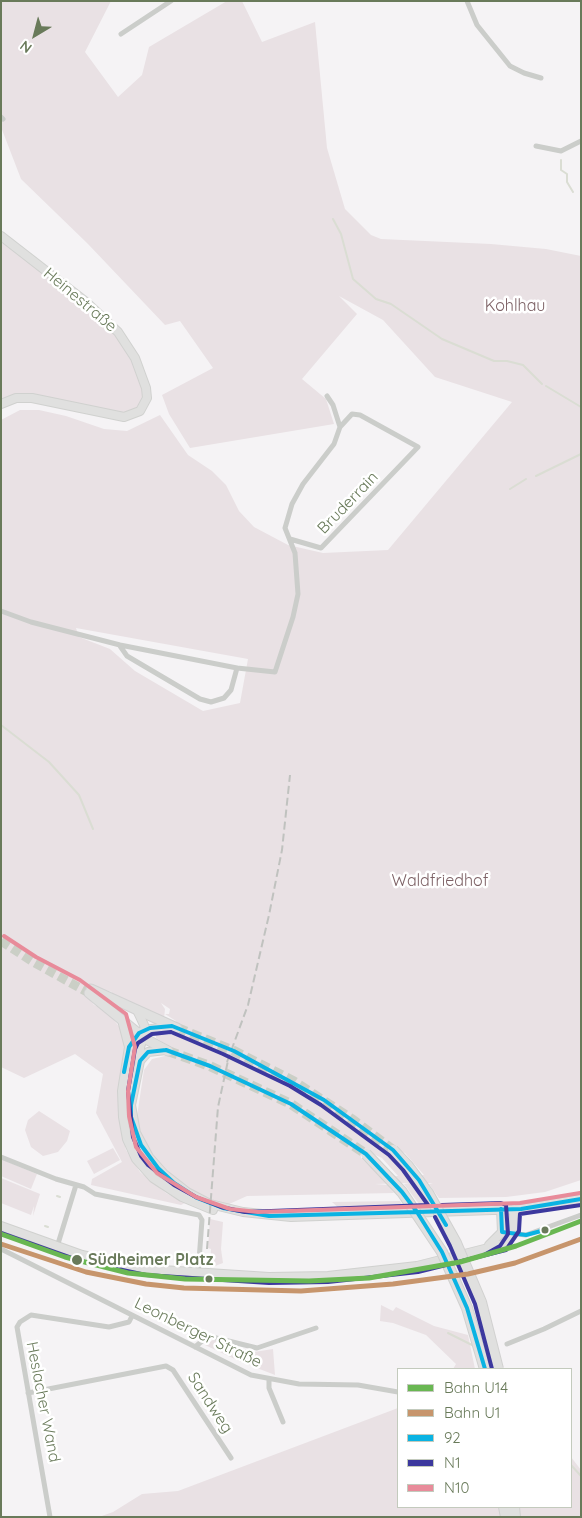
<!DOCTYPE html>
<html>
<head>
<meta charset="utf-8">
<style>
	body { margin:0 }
	#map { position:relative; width:582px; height:1518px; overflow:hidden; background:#f5f3f5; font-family:Quicksand,sans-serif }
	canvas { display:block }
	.frame { position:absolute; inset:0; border:2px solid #697a5a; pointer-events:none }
	.legend { position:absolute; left:397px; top:1368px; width:175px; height:140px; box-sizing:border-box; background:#fff; border:1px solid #c3cabd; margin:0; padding:6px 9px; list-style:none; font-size:15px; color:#697a5a }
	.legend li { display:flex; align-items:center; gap:10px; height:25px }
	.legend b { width:25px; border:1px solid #c3cabd }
	.north { position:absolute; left:10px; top:10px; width:50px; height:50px; -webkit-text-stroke:4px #fff; paint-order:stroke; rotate:217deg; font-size:14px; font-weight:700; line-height:20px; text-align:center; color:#697a5a }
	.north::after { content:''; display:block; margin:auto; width:18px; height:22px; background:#697a5a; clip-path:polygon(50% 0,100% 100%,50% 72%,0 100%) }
</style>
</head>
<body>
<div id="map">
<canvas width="582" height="1518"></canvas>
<div class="frame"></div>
<ul class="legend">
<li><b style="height:6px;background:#69b752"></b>Bahn U14</li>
<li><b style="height:6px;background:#c7956c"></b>Bahn U1</li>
<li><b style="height:6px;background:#0ab3e3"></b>92</li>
<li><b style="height:6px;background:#3c389e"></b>N1</li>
<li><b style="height:6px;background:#e88b9a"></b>N10</li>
</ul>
<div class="north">N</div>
</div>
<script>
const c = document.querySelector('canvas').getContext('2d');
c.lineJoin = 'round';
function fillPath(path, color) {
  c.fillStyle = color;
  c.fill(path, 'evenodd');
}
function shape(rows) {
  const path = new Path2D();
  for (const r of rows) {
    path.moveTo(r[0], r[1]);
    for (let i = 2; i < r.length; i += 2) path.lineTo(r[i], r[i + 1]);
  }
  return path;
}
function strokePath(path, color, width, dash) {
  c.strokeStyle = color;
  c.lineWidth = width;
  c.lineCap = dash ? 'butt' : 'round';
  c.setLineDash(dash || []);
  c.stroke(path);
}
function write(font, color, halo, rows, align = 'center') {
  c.font = font + ' Quicksand,sans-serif';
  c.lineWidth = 5;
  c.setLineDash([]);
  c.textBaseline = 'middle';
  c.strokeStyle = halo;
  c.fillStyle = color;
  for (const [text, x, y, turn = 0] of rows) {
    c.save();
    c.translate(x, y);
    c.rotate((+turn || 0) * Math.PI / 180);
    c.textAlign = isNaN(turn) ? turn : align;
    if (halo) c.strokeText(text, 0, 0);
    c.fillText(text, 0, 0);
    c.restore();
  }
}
fillPath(shape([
	[1,1,111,1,85,52,118,97,142,75,149,47,227,1,242,1,262,42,315,22,327,148,345,209,371,235,381,239,491,244,546,249,581,256,581,1180,545,1192,506,1197,439,1198,429,1184,433,1183,414,1183,429,1207,422,1208,404,1184,409,1183,375,1184,388,1185,394,1193,247,1196,227,1205,214,1203,182,1185,161,1168,141,1134,137,1116,144,1070,152,1059,165,1056,169,1051,167,1045,156,1038,156,1035,172,1035,177,1030,176,1021,165,1014,169,1014,170,1009,161,1003,165,1009,164,1019,111,995,112,992,91,987,87,996,94,1005,105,1009,122,1030,126,1047,120,1091,122,1134,126,1150,140,1172,166,1193,185,1203,181,1205,91,1185,92,1179,122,1162,96,1113,103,1074,75,1054,24,1078,1,1067,1,420,20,410,39,410,66,416,104,429,127,431,160,415,188,455,212,471,226,485,239,511,254,527,288,545,323,553,388,550,512,402,435,377,383,320,339,296,357,314,302,379,326,399,334,424,190,448,169,414,162,395,213,368,180,321,165,325,88,244,21,179,1,127],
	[76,628,248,659,240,703,203,711,135,671,110,649,79,637],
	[395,1149,405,1153,424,1175,406,1176,390,1157,389,1152],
	[371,1153,382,1158,398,1176,381,1177,361,1158,361,1155],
	[1,242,86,302,127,345,147,398,132,415,32,398,1,404],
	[39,1111,70,1131,67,1141,58,1152,43,1156,31,1147,25,1130,28,1120],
	[113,1148,120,1160,94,1174,87,1161],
	[1,1159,37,1174,31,1189,1,1176],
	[1,1178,40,1194,33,1216,34,1206,31,1215,1,1203],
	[400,1201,405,1209,343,1212,332,1202],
	[210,1219,223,1222,221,1249,223,1263,210,1268,211,1249,208,1248],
	[381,1305,393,1311,396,1307,434,1326,468,1335,475,1369,453,1369,456,1364,426,1335,393,1323,380,1321],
	[213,1340,254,1352,273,1349,275,1375,239,1361,205,1345],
	[398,1408,398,1507,571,1507,571,1457,581,1470,581,1517,99,1517,113,1512,142,1494,178,1491]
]), '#e9e1e4');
strokePath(shape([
	[561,160,561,170,567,174,567,182,573,192],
	[333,219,341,234,353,279,376,299,391,304,442,339,494,361,507,361,523,365,542,384],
	[546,386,581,407],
	[536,476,581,454],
	[510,489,526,479],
	[1,725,49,762,79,795,93,829],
	[57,1196,60,1197],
	[45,1226,48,1227],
	[448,1333,474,1346],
	[571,1465,581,1476]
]), '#daddd3', 2);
strokePath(shape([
	[1,941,33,962,89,993]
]), '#cbcfc6', 9, [9, 4.5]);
strokePath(shape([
	[177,1028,234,1051,293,1081,353,1120,393,1150],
	[168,1051,210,1066,291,1104,366,1154]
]), '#cbcfc6', 10, [10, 5]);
const secondary = shape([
	[1,236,86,302,118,332,135,358,146,388,147,398,140,411,124,417,32,398,16,398,1,404],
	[137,1010,144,1025,145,1033,140,1047,140,1061,131,1105,136,1133,149,1157,164,1174,187,1192,210,1204,243,1212,291,1217,521,1209,581,1199],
	[122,1020,129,1047],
	[172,1026,145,1030,139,1033,129,1047,122,1091,123,1117,127,1139,136,1159,153,1178,182,1197,213,1210],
	[140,1061,148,1052,166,1050],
	[1,1226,82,1255,147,1269,269,1277,328,1276,417,1266,504,1244,513,1228,514,1209],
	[489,1245,502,1232,501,1209]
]);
const primary = shape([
	[91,989,177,1028],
	[89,993,144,1038,168,1051]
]);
const highway = shape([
	[504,1507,506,1517],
	[514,1507,515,1517]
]);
strokePath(secondary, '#d0d1cf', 10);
strokePath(primary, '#d1d1d1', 11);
strokePath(highway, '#d1d1d0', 12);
strokePath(shape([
	[467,1,477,25,510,66,524,73,541,78],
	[121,34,171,1],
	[1,117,3,119],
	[536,146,561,151,581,141],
	[327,396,333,405,340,427],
	[1,611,31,622,120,645,237,668,275,672,293,617,298,594,295,553,285,528,292,504,303,484,334,444,340,427,352,414,360,415,418,447,321,548,290,539],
	[120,646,127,656,200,699,211,702,224,698,231,690,237,668],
	[1,1157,56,1179,84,1187,95,1194,199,1215,202,1220,198,1274],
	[508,1233,526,1235,581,1215],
	[57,1247,76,1185],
	[1,1249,251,1375,299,1384,358,1385,398,1392],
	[507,1344,544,1329,581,1311],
	[195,1347,208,1336,257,1348,316,1328],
	[269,1379,269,1388,283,1422],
	[28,1393,166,1366,173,1370,231,1458],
	[50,1517,17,1327,20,1322,31,1315,109,1327,129,1322,132,1316]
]), '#cbcdca', 5);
strokePath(secondary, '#e0e0df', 8);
strokePath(primary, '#e0e0df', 9);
strokePath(highway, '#e0e0df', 10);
strokePath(shape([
	[227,1062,248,1005,269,915,282,850,290,775],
	[207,1249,218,1107,229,1056]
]), '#c0c2bf', 2, [8, 4]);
const highwayBridge = shape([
	[393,1150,408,1166,428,1193,456,1243,481,1302,498,1369],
	[366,1154,402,1192,442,1252,467,1308,485,1369]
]);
strokePath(highwayBridge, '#d1d1d0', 12, []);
strokePath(highwayBridge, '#e0e0df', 10);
strokePath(shape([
	[166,1050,210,1066,291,1104,366,1154,402,1192,417,1212,269,1216,223,1208,197,1198,174,1183,158,1168,141,1145,131,1117,131,1105,140,1061,148,1052,166,1050],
	[124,1072,129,1047,139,1033,150,1028,172,1026,234,1051,324,1100,393,1150,419,1180,446,1225],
	[501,1209,502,1232,526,1235,545,1230],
	[417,1212,442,1252,467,1308,485,1369],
	[417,1212,521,1209,581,1199]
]), '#0ab3e3', 4);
strokePath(shape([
	[171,1032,223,1054,290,1086,321,1105,389,1155,403,1170,428,1205,245,1212,221,1207,196,1197,174,1185,148,1165,141,1156,133,1137,128,1091,135,1049,138,1043,152,1034,171,1032],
	[442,1205,501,1203,506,1205,508,1234,500,1246,484,1255],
	[435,1217,450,1246,475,1304,492,1369],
	[1,1233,80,1261,146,1275,269,1283,328,1282,418,1272,506,1250,519,1231,520,1214,581,1205]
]), '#3c389e', 4);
strokePath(shape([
	[4,936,36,957,80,980,126,1014,135,1047,128,1091,129,1116,136,1147,157,1173,196,1197,230,1209,258,1212,520,1203,580,1193]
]), '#e88b9a', 4);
strokePath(shape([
	[1,1234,65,1257,128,1273,185,1279,309,1281,369,1278,460,1262,516,1246,581,1221]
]), '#69b752', 5);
strokePath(shape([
	[1,1244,86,1272,146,1284,184,1288,301,1291,393,1284,468,1274,515,1263,581,1239]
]), '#c7956c', 5);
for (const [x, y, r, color] of [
	[545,1230,4.5,"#697a5a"],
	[77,1260,6,"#697a5a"],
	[209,1279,4.5,"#697a5a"]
]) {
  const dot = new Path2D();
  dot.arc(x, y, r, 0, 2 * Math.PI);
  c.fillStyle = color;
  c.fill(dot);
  strokePath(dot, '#fff', 2);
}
write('16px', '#697a5a', '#fff', [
	["Heinestraße",80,300,40],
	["Bruderrain",348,503,-46],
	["Leonberger Straße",198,1333,26],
	["Heslacher Wand",43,1402,79],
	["Sandweg",210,1403,57]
]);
write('16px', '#7d6165', '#fff', [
	["Kohlhau",515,306],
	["Waldfriedhof",440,881]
]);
write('bold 16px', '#697a5a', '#fff', [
	["Südheimer Platz",88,1260]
], 'left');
</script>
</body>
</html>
